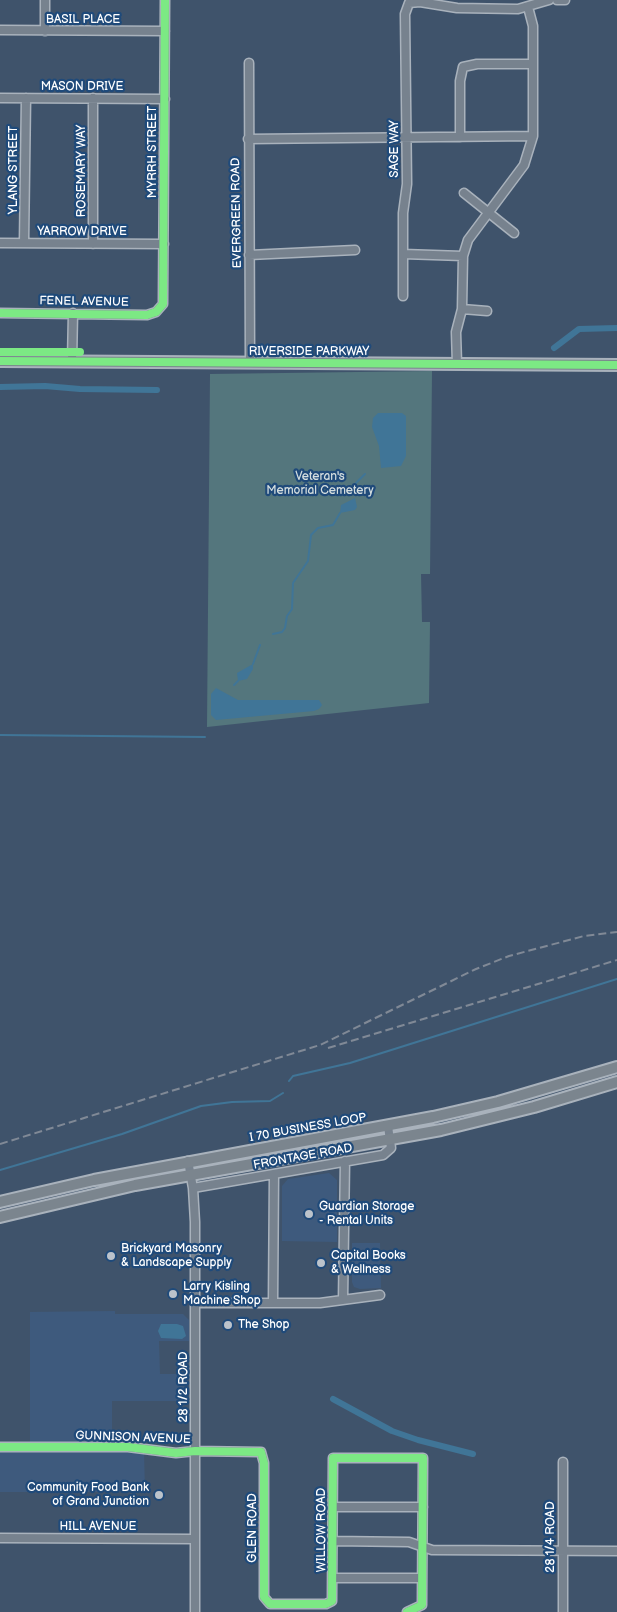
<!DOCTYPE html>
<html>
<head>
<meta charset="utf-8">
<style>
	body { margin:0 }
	canvas { display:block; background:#3f536b }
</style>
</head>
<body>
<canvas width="617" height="1612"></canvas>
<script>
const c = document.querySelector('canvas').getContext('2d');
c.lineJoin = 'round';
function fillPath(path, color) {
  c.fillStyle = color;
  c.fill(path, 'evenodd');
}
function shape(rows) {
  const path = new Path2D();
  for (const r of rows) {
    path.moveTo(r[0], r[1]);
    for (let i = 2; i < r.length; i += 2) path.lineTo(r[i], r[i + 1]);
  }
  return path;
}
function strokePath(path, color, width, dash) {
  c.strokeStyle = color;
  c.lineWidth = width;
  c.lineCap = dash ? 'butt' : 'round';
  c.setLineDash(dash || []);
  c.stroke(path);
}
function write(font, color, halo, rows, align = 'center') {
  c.font = font + ' "Balsamiq Sans",sans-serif';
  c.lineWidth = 4.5;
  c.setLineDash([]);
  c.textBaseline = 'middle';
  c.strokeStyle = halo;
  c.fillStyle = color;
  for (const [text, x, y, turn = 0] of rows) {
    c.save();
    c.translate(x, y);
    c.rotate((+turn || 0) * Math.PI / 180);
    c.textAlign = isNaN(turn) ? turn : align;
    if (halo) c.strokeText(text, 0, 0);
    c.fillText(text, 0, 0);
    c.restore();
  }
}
fillPath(shape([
	[329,1173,337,1180,337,1242,282,1241,282,1186,288,1179],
	[352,1243,380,1243,381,1288,360,1289,354,1287,352,1282],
	[115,1311,115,1314,183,1314,189,1320,189,1341,159,1341,160,1374,189,1374,184,1382,184,1391,188,1401,112,1401,112,1450,144,1452,145,1492,0,1492,0,1450,30,1450,30,1312]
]), '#3e5a7d');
fillPath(shape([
	[432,371,430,574,421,574,422,622,430,622,429,703,207,727,210,374]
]), '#54767d');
fillPath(shape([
	[378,413,402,413,406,416,406,456,401,466,381,468,379,446,372,427,373,418],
	[355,498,357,507,355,510,340,513,341,505],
	[253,664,253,669,247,679,238,681,237,673],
	[216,688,238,700,319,700,322,705,319,709,314,711,216,720,211,715,211,694],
	[161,1324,177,1324,183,1326,186,1336,182,1339,161,1338,158,1331]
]), '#407597');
strokePath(shape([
	[351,493,356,483,365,474],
	[273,634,282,632,285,628,287,616,292,609,293,583,308,561,311,535,318,528,333,525,340,513],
	[253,664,260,645],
	[234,685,238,681],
	[0,735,205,737],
	[289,1081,293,1076,350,1063,617,979],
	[0,1170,122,1134,201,1106,232,1102,270,1101,283,1093]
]), '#407597', 2);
strokePath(shape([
	[554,348,579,329,617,328],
	[0,387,45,386,80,389,157,390],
	[333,1399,392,1431,418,1440,473,1454]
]), '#407597', 6);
const minor = shape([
	[557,0,565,0],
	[0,30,165,31],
	[45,31,45,0],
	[249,63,250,363],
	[0,98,165,99],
	[460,137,460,81,463,67,477,64,533,64],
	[248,139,533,136],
	[464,193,514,233],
	[0,243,164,244],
	[24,243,26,98],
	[93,244,93,98],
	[403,254,463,256],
	[249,255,355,250],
	[403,296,403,213,407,184,405,14,409,3,420,2,457,8,518,9,549,0],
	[462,309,487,311],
	[0,313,147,315,156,312,163,304,165,0],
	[72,362,73,313],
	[457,364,456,332,462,309,463,256,468,240,524,165,533,136,533,26,528,7],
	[188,1161,193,1188,195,1222,195,1612],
	[193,1188,383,1155,391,1148,388,1126],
	[343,1300,345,1161],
	[195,1303,320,1303,380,1295],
	[273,1303,274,1174],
	[0,1447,128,1447,176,1453,195,1451,261,1452,264,1463,264,1597,270,1604,326,1604,332,1601,333,1458,423,1458,422,1605,407,1612],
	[563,1462,563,1612],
	[333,1507,423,1507],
	[0,1538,195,1539],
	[333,1541,409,1542,432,1550,617,1551],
	[333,1578,422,1578]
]);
const major = shape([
	[0,361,617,365],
	[0,1202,94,1180,433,1117,498,1102,617,1067],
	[0,1217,135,1185,441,1130,534,1107,617,1082]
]);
strokePath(minor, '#a9b2bc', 11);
strokePath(major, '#a9b2bc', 14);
strokePath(minor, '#77828e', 8);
strokePath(major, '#7b858e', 10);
strokePath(shape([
	[328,1048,617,960],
	[0,1144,320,1045,476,969,509,956,584,936,617,932]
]), '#808996', 2, [8, 4]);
strokePath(shape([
	[0,313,147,315,156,312,163,304,165,0],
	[0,352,80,352],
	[0,361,617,365],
	[0,1447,128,1447,176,1453,195,1451,261,1452,264,1463,264,1597,270,1604,326,1604,332,1601,333,1458,423,1458,422,1605,407,1612]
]), '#7ce984', 8);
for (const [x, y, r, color] of [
	[309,1214,5,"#bcc3cb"],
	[111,1256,5,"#bcc3cb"],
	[321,1263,5,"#bcc3cb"],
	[173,1294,5,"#bcc3cb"],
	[228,1325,5,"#bcc3cb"],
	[159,1495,5,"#bcc3cb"]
]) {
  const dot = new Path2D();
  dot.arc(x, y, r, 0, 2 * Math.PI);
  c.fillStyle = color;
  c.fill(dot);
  strokePath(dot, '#1f4a7a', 2);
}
write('12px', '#fff', '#1f4a7a', [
	["BASIL PLACE",83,20],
	["MASON DRIVE",82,87],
	["SAGE WAY",395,149,-90],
	["MYRRH STREET",153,152,-90],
	["YLANG STREET",14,170,-90],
	["ROSEMARY WAY",82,171,-90],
	["EVERGREEN ROAD",237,213,-91],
	["YARROW DRIVE",82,232],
	["FENEL AVENUE",84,302,1],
	["RIVERSIDE PARKWAY",309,352],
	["I 70 BUSINESS LOOP",308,1128,-10],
	["FRONTAGE ROAD",303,1157,-10],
	["28 1/2 ROAD",184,1387,-90],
	["GUNNISON AVENUE",133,1438,2],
	["HILL AVENUE",98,1527],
	["GLEN ROAD",253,1528,-90],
	["WILLOW ROAD",322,1530,-90],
	["28 1/4 ROAD",551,1537,-90]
]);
write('12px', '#d5dedf', '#1f4a7a', [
	["Veteran's",320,477],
	["Memorial Cemetery",320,491]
]);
write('12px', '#fff', '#1f4a7a', [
	["Guardian Storage",319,1207],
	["- Rental Units",319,1221],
	["Brickyard Masonry",121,1249],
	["& Landscape Supply",121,1263],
	["Capital Books",331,1256],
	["& Wellness",331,1270],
	["Larry Kisling",183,1287],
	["Machine Shop",183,1301],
	["The Shop",238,1325],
	["Community Food Bank",149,1488,"right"],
	["of Grand Junction",149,1502,"right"]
], 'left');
</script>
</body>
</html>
